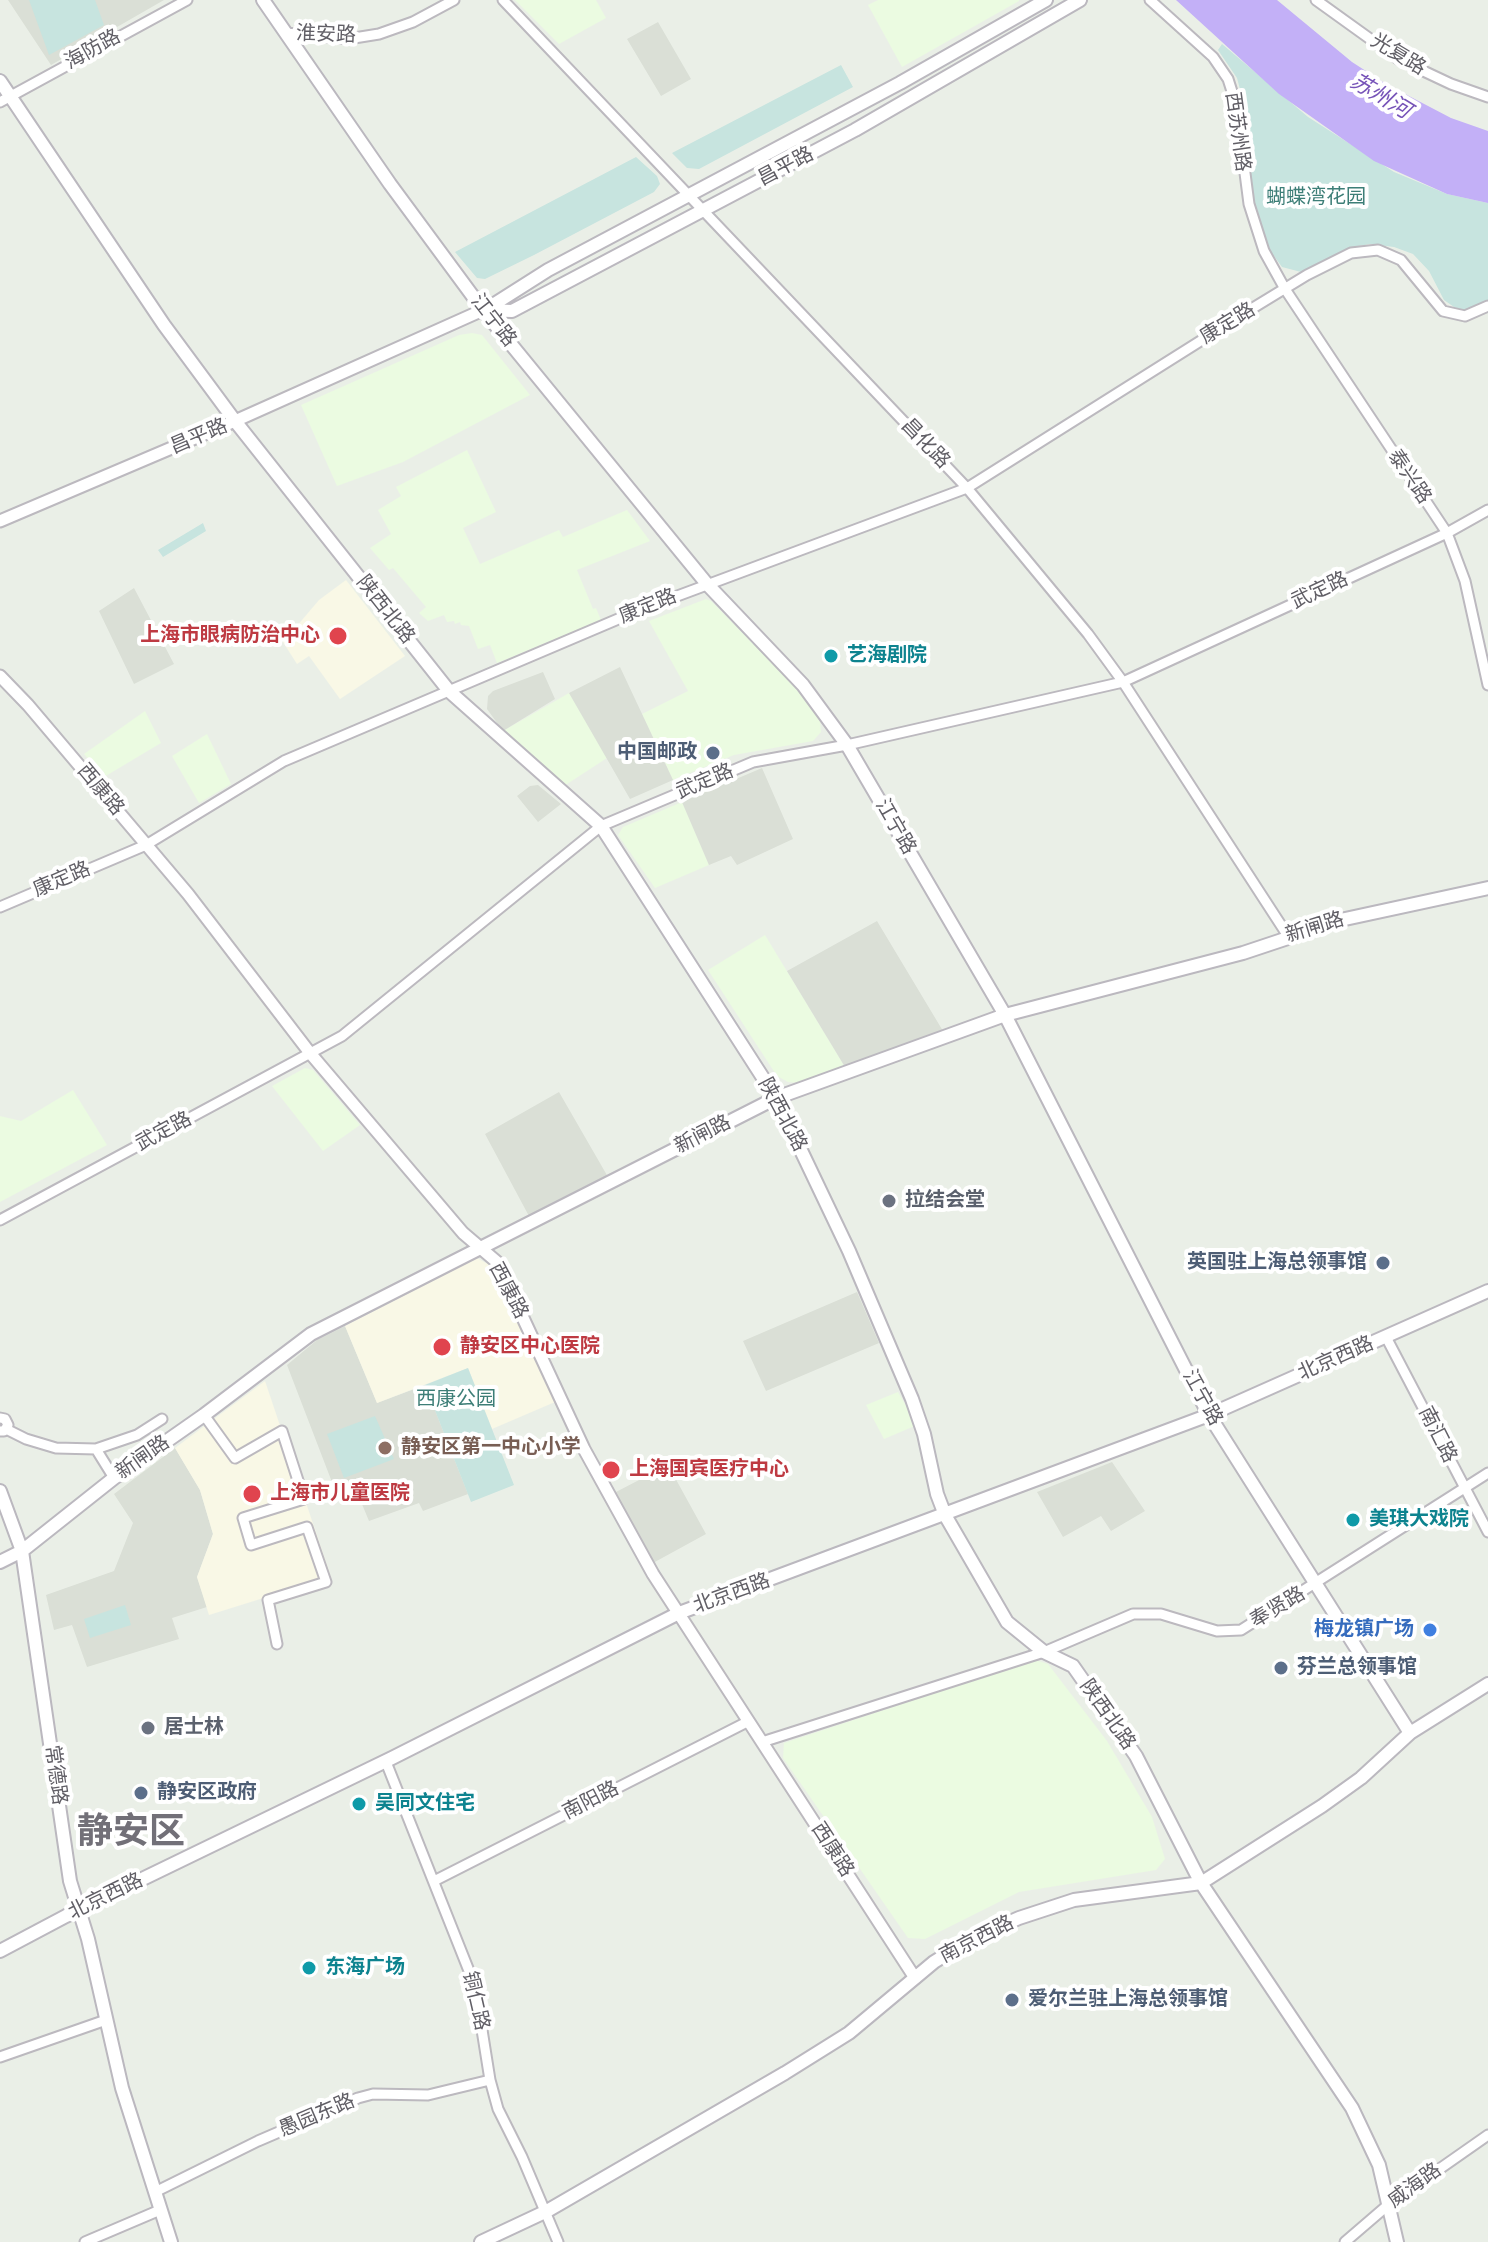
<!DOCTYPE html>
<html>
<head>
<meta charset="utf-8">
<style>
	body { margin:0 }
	canvas { display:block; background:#eaefe7 }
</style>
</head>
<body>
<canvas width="1488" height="2242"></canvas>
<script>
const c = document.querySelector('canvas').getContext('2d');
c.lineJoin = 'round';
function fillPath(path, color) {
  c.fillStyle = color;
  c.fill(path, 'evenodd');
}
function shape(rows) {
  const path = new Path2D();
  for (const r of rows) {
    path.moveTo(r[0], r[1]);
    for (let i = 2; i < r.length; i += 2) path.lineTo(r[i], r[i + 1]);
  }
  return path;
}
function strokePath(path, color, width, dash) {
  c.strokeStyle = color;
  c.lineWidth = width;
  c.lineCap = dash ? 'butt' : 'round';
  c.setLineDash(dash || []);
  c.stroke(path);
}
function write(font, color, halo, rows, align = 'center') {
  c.font = font + ' "Varela Round","Noto Sans SC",sans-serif';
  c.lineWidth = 8;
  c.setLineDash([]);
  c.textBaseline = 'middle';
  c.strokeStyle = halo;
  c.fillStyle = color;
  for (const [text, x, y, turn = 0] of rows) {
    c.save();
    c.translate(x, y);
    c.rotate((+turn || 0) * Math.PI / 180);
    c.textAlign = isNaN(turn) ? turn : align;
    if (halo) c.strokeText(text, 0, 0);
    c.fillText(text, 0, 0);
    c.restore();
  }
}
fillPath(shape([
	[515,0,596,0,606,18,559,44],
	[878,0,1019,0,1019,1,902,67,868,5],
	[472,333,482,335,530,395,403,462,337,486,301,405,459,335],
	[467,450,496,512,463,528,480,564,559,530,563,537,627,510,650,541,577,570,593,609,596,608,601,620,497,663,490,645,478,649,469,626,461,625,460,622,455,624,454,621,447,622,444,615,428,621,419,613,426,607,393,568,389,570,370,548,391,534,378,510,401,496,396,487],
	[706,599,711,601,808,700,820,721,821,732,813,741,734,755,673,780,642,714,688,691,649,621],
	[569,693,607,758,564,786,503,731],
	[145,711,161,743,104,777,84,754],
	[207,734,231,784,199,803,172,756],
	[682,802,709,865,655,888,618,835,623,827],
	[765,935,845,1067,800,1083,788,1082,777,1076,708,970],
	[305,1068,313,1070,360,1125,323,1151,272,1086],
	[73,1090,107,1145,0,1202,0,1116,21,1121],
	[898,1392,917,1425,884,1439,866,1405],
	[1035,1660,1048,1664,1107,1741,1152,1817,1165,1859,1156,1870,1019,1892,925,1939,908,1938,783,1758,784,1743]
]), '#ebfbe1');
fillPath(shape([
	[8,0,164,0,51,65],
	[658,22,691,79,661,96,627,39],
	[134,588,174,664,134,684,99,611],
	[620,667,673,780,630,799,569,693],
	[543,672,555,699,503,731,487,709,488,696,493,691],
	[762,768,793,839,737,865,731,856,709,865,682,802],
	[538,785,561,804,538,822,517,796,530,786],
	[877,921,943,1031,845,1067,787,971],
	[559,1092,608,1177,530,1218,485,1134],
	[857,1292,879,1343,766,1391,743,1341],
	[345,1326,377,1403,425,1385,468,1494,423,1511,419,1503,369,1521,359,1497,340,1503,287,1365,317,1340],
	[175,1448,200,1490,213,1534,197,1577,207,1607,172,1618,179,1639,87,1667,72,1625,54,1630,46,1595,114,1571,133,1523,114,1494],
	[1112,1462,1145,1511,1111,1531,1101,1516,1063,1537,1037,1492],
	[668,1465,706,1534,653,1563,614,1493]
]), '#dadfd6');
fillPath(shape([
	[346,580,405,656,340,699,309,656,297,664,281,639,291,633,319,600],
	[477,1258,493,1267,555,1402,492,1429,468,1368,377,1403,345,1326],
	[265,1381,331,1577,209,1615,197,1577,213,1534,200,1490,175,1448]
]), '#f9f8e6');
fillPath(shape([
	[29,0,95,0,104,25,49,55],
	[1222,44,1308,117,1394,172,1447,194,1488,203,1488,302,1465,311,1454,307,1444,300,1429,271,1413,254,1394,247,1370,244,1359,246,1310,271,1301,272,1282,267,1266,245,1254,207,1248,168,1245,108,1237,78,1218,50],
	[841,65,853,87,699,169,687,168,672,153],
	[636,157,657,176,660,184,654,192,534,255,485,279,477,278,455,252],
	[203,523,206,531,163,557,158,550],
	[468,1368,514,1485,471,1502,425,1385],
	[375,1416,394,1459,344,1478,327,1434],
	[125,1605,131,1625,90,1638,84,1619]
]), '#c7e4df');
fillPath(shape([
	[1176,0,1277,0,1352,62,1386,84,1451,118,1488,131,1488,203,1447,194,1374,161,1279,94]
]), '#c3b0f7');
const minor = shape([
	[503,0,967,488,1088,634,1123,682,1288,936],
	[1150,0,1213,57,1228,79,1236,104,1249,204,1264,251,1285,289,1447,533,1465,581,1488,685],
	[1316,0,1398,59,1451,84,1488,97],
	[286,33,348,39,379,34,413,22,454,0],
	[0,102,187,0],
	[0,907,146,845,284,761,637,611,967,488,1248,311,1307,275,1351,253,1378,250,1401,260,1443,311,1465,316,1488,306],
	[0,1220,342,1036,601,826,753,762,847,745,1123,682,1447,533,1488,510],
	[1386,1337,1488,1532],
	[204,1415,235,1458,282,1431,304,1499,243,1518,251,1545,307,1527,326,1582,268,1600,277,1644],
	[0,1418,5,1419,8,1425,4,1431,0,1431],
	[6,1429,26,1439,56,1448,96,1449],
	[114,1478,96,1449,137,1435,162,1419],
	[762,1742,1044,1652,1133,1614,1161,1614,1217,1631,1241,1630,1488,1473],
	[386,1762,475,1986,490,2080,498,2109,522,2157,558,2242],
	[434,1881,749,1721],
	[0,2057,106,2020],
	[155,2192,258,2141,358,2098,373,2094,428,2095,490,2080],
	[85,2242,160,2210],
	[1345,2242,1388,2205,1488,2135]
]);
const tertiary = shape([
	[0,521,235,421,483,310],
	[0,676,28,705,188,894,310,1053,463,1233,497,1262,584,1449,653,1574,915,1978]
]);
const secondary = shape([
	[263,0,390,184,483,310,707,584,803,685,847,745,1005,1015,1209,1415,1410,1733],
	[0,81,164,325,235,421,449,691,601,826,776,1098,849,1251,912,1399,924,1434,937,1494,945,1515,1007,1622,1044,1652,1073,1666,1136,1756,1201,1883,1352,2108,1379,2165,1397,2242],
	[483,310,512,311,855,130,1080,0],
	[485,310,548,270,900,83,1046,0],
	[0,1491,22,1551,70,1881,88,1939,122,2088,171,2242],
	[0,1562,22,1551,114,1478,204,1415,311,1334,776,1098,1005,1015,1243,953,1345,919,1488,888],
	[0,1951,66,1916,392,1758,679,1613,1209,1415,1488,1291],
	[481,2242,547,2211,785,2073,849,2033,934,1962,971,1939,1019,1918,1074,1900,1201,1883,1322,1806,1361,1778,1410,1733,1488,1684]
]);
strokePath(minor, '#bcb9bf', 13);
strokePath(tertiary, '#bcb9bf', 15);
strokePath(secondary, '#bbb8bf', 16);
strokePath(minor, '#fff', 9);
strokePath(tertiary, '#fff', 11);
strokePath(secondary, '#fff', 12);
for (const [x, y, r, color] of [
	[338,636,10,"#e0444e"],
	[831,656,8,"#0f9aa8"],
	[713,753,8,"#5c6f8a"],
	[889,1201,8,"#6b7280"],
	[1383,1263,8,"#5c6f8a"],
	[442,1347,10,"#e0444e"],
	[385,1448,8,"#8d6e63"],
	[611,1470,10,"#e0444e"],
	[252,1494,10,"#e0444e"],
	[1353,1520,8,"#0f9aa8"],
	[1430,1630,8,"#3f7fe0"],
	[1281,1668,8,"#5c6f8a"],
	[148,1728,8,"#6b7280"],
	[141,1793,8,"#5c6f8a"],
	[359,1804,8,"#0f9aa8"],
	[309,1968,8,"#0f9aa8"],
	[1012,2000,8,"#5c6f8a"]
]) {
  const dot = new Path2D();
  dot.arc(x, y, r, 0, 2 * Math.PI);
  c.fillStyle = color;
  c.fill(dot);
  strokePath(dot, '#fff', 3);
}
write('20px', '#615f66', '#fff', [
	["淮安路",326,35,2],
	["海防路",93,50,-29],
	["光复路",1398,55,31],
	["西苏州路",1237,132,82],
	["昌平路",786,167,-28],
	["江宁路",493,321,52],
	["康定路",1228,324,-31],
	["昌平路",199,437,-23],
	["昌化路",925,444,46],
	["泰兴路",1409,477,56],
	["武定路",1320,591,-25],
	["康定路",648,607,-22],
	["陕西北路",385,610,52],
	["武定路",705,782,-23],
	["西康路",100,790,50],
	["江宁路",895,827,60],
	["康定路",62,880,-23],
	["新闸路",1315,928,-17],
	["陕西北路",782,1115,62],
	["武定路",164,1132,-28],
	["新闸路",703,1135,-27],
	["西康路",508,1291,62],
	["北京西路",1336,1359,-24],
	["江宁路",1202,1398,61],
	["南汇路",1437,1435,63],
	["新闸路",143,1458,-35],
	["北京西路",732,1594,-20],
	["奉贤路",1278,1608,-31],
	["陕西北路",1107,1715,55],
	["常德路",55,1775,82],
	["南阳路",591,1801,-27],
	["西康路",832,1850,57],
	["北京西路",106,1897,-26],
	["南京西路",977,1940,-27],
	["铜仁路",475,2001,77],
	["愚园东路",317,2116,-23],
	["威海路",1415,2186,-36]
]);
write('20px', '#3d7e77', '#fff', [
	["蝴蝶湾花园",1316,198],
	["西康公园",456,1400]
]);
write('bold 20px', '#be3a42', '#fff', [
	["上海市眼病防治中心",320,636,"right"],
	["静安区中心医院",460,1347],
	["上海国宾医疗中心",629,1470],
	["上海市儿童医院",270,1494]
], 'left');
write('bold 20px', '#0d838f', '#fff', [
	["艺海剧院",847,656],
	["美琪大戏院",1369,1520],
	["吴同文住宅",375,1804],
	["东海广场",325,1968]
], 'left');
write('bold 20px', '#4e5e75', '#fff', [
	["中国邮政",697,753,"right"],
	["英国驻上海总领事馆",1367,1263,"right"],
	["芬兰总领事馆",1297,1668],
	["静安区政府",157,1793],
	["爱尔兰驻上海总领事馆",1028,2000]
], 'left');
write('bold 20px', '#5b616d', '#fff', [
	["拉结会堂",905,1201],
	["居士林",164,1728]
], 'left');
write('bold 20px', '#785e54', '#fff', [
	["静安区第一中心小学",401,1448]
], 'left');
write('bold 20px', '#366cbe', '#fff', [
	["梅龙镇广场",1414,1630]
], 'right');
write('italic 22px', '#7754b8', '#fff', [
	["苏州河",1380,97,31]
]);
write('bold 36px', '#727078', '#fff', [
	["静安区",131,1834]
]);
</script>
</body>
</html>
